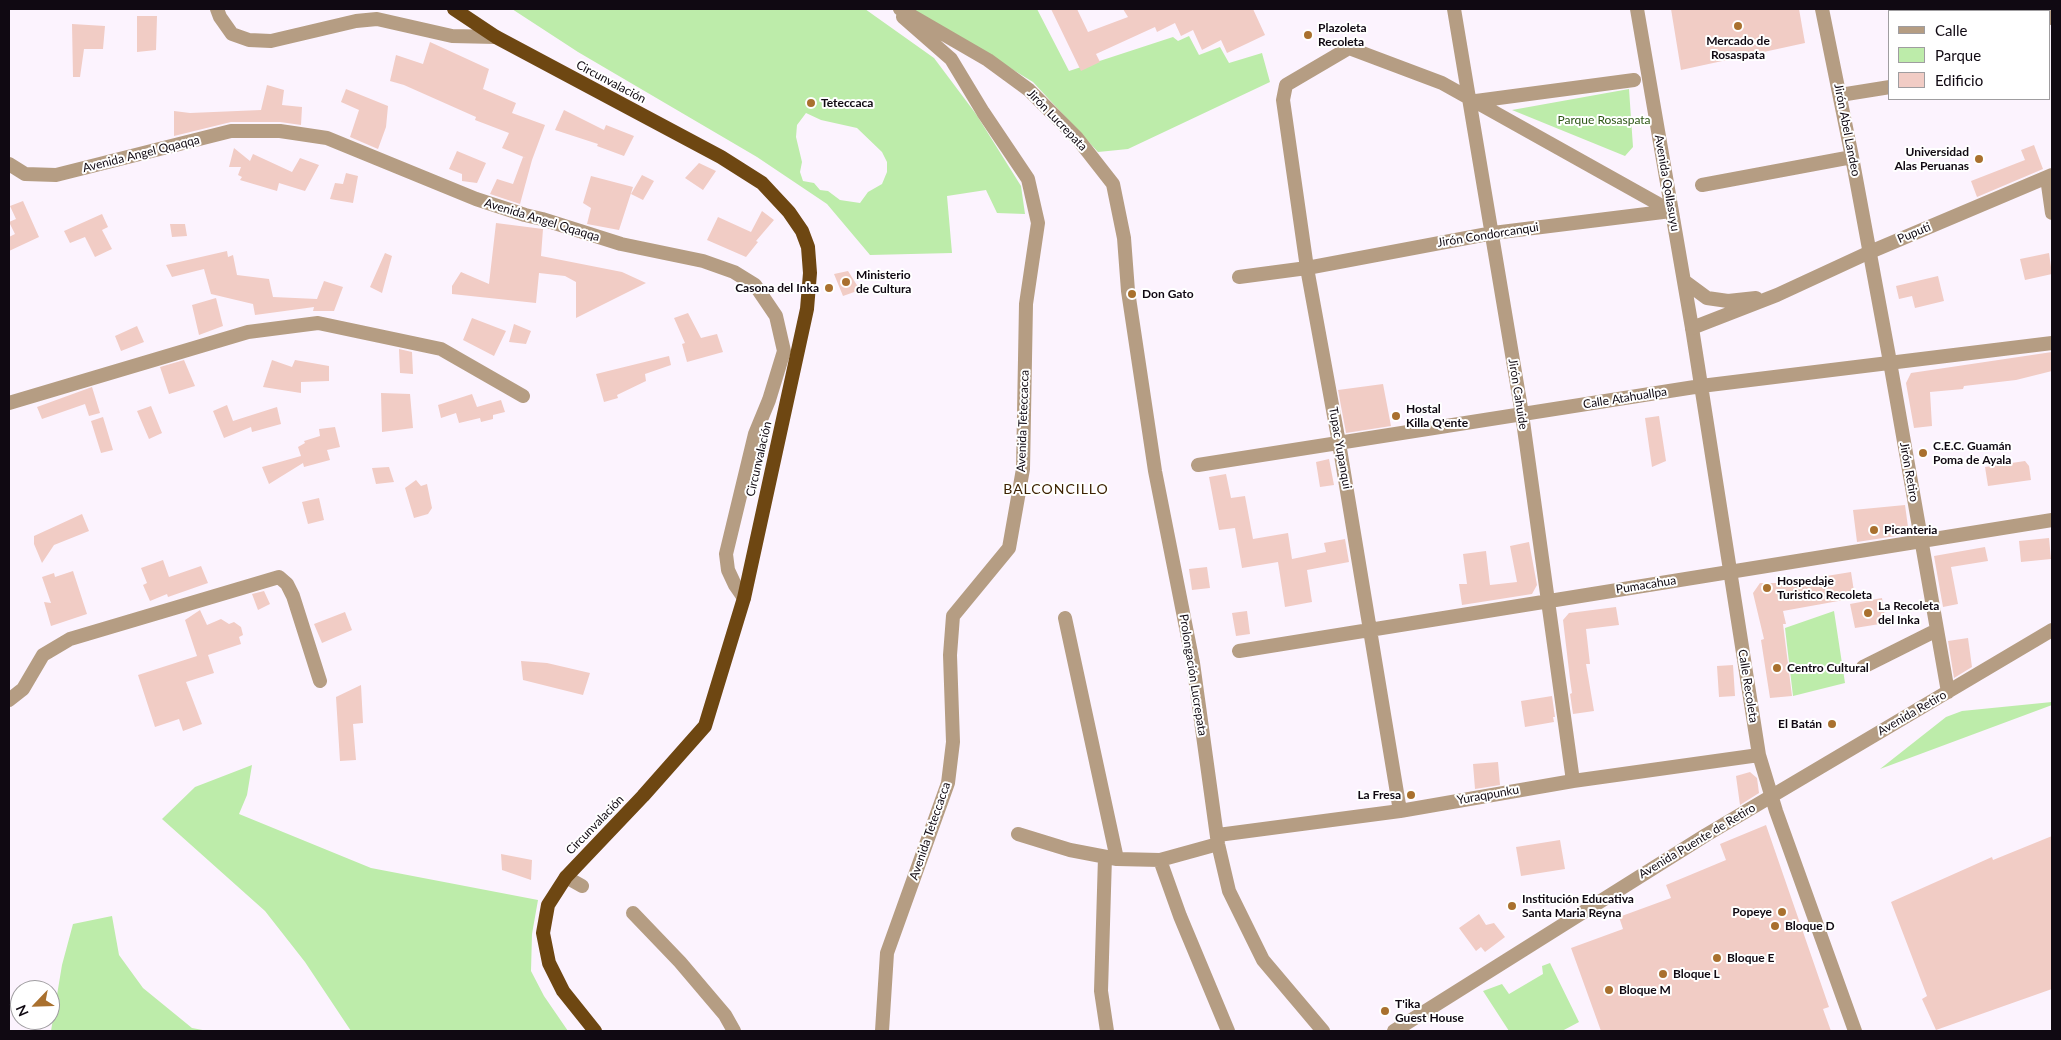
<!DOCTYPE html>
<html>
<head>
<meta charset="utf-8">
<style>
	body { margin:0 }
	#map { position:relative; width:2061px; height:1040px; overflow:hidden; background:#fcf3fe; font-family:Lato,sans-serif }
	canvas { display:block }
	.frame { position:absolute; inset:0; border:10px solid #100912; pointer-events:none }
	.legend { position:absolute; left:1888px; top:10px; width:162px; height:90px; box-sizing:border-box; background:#fff; border:1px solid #9f9da0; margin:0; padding:6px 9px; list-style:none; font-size:15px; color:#100912 }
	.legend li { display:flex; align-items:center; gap:10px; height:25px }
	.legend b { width:25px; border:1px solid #9f9da0 }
	.north { position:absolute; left:10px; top:980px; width:50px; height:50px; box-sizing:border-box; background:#fff; border:1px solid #9f9da0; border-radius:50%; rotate:246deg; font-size:14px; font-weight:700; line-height:20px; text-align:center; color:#100912 }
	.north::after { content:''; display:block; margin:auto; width:18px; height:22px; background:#a9702e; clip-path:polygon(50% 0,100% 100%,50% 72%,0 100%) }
</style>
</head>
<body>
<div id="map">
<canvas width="2061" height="1040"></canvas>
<div class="frame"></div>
<ul class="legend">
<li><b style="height:6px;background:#b59d83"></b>Calle</li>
<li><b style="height:14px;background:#bdecaa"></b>Parque</li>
<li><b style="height:14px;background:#f1ccc5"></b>Edificio</li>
</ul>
<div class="north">N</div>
</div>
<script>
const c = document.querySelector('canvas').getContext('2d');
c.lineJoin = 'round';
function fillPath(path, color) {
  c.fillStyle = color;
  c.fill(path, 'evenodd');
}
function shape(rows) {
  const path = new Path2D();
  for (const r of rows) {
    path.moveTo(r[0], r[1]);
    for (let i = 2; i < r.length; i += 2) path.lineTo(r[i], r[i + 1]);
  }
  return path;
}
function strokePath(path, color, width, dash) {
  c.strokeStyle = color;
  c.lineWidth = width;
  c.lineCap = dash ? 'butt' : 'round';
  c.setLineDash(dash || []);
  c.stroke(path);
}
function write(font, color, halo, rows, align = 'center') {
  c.font = font + ' Lato,sans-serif';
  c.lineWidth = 4;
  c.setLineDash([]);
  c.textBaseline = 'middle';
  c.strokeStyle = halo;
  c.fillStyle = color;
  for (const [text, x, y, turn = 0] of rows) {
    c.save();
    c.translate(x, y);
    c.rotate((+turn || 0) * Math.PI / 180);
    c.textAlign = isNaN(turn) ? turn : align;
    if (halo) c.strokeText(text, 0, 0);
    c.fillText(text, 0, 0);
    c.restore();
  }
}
fillPath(shape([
	[512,9,865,9,934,58,976,114,1021,186,1025,214,997,213,986,190,947,196,952,253,870,255,827,204,757,157,578,52],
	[806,113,821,120,857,128,882,152,887,162,887,172,882,184,868,192,860,203,840,200,828,191,820,190,814,183,803,181,800,172,802,162,796,137,797,125],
	[913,9,1037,9,1069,71,1173,37,1178,41,1189,36,1199,55,1220,47,1229,63,1262,53,1270,82,1128,149,1098,152,1033,82],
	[1629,89,1633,147,1625,156,1512,110],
	[1834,611,1845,683,1793,696,1785,628],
	[2052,702,2052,705,1880,769,1946,717,1962,711],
	[252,765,247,795,239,814,371,868,538,900,532,934,531,971,544,996,568,1031,351,1031,305,962,265,911,162,819,195,787],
	[112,916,119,955,143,988,192,1028,208,1031,51,1031,62,965,73,924],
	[1550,963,1579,1022,1562,1031,1509,1031,1483,991,1502,984,1509,994,1543,974,1542,966]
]), '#bdecaa');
fillPath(shape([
	[1051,9,1077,9,1088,32,1128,17,1123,9,1253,9,1265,35,1227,53,1221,40,1202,50,1193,30,1181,36,1175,23,1157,32,1155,27,1096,54,1100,62,1081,71],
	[1671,9,1799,9,1805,43,1681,70],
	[137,16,157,16,156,50,137,52],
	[72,24,105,26,103,49,84,49,80,77,73,77],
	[430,42,489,69,483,89,516,103,512,113,545,125,532,160,520,204,490,194,497,179,513,184,523,157,526,158,502,148,509,133,475,120,476,117,404,85,390,81,396,55,423,64],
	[267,85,284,90,282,105,302,107,301,125,280,122,231,122,174,136,174,111,190,113,261,110],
	[346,89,388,106,386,127,378,149,350,137,359,110,341,102],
	[564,110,604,130,606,125,634,136,624,156,597,146,598,144,555,130],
	[2034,145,2043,169,1977,197,1971,181,2025,160,2021,150],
	[234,148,250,161,253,154,292,172,300,158,319,165,305,191,279,183,277,191,240,180,242,177,238,175,241,167,229,167],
	[457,151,486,163,477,183,462,181,462,174,449,169],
	[699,163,716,171,703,190,685,178],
	[346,173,358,176,353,203,330,199,335,183,343,184],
	[642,175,654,181,643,200,631,194],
	[591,176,633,187,619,230,587,224,591,208,583,203],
	[23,201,39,237,9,251,9,237,15,234,9,222,16,219,10,206],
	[762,211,774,220,756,241,758,242,746,257,707,240,718,217,751,232],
	[102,214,108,227,102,230,112,249,95,257,85,237,70,243,64,231],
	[496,223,543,229,541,256,622,272,646,283,576,318,576,282,565,276,539,273,536,303,452,294,452,286,461,272,489,284],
	[170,224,185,224,187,236,172,237],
	[227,251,228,257,233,255,237,275,269,279,273,297,317,299,324,281,343,287,334,311,313,311,314,307,255,315,253,304,211,294,204,269,172,277,166,265],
	[385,253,392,256,382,293,370,287],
	[2049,253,2052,274,2025,280,2020,259],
	[848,271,860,290,843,296,834,274],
	[1938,276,1944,301,1915,308,1912,296,1899,299,1896,286],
	[216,298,223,326,199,335,192,305],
	[688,313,701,338,717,334,723,352,687,362,682,344,685,343,674,318],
	[472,318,506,331,494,356,463,340],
	[514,324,531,331,526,344,509,342],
	[137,326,144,342,121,351,115,336],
	[399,349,412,352,413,374,400,373],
	[2052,352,2052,371,2016,380,1964,386,1963,389,1930,392,1932,426,1914,428,1906,383,1911,373],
	[669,356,671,365,645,374,646,381,617,395,618,398,604,402,596,374],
	[184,360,195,386,169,394,160,367],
	[272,360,292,367,295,360,329,366,329,381,301,382,301,393,263,387],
	[1383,384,1391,426,1346,433,1338,390],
	[92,387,100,413,89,416,85,404,42,419,37,407],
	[381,393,410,394,413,428,382,432],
	[472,394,477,407,501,400,505,412,493,415,493,419,481,422,480,418,459,423,456,413,441,418,438,405],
	[227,405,233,421,277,407,281,424,252,432,251,427,224,438,213,411],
	[151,406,162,433,149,439,137,411],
	[1659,416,1666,461,1652,467,1645,418],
	[103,417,113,450,101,453,91,421],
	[335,427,340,447,327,450,330,460,304,467,303,463,269,484,262,467,301,456,298,447,305,443,304,441,320,436,319,429],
	[1329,459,1334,485,1320,487,1316,462],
	[2025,461,2029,466,2031,480,1988,486,1985,467],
	[389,467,394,482,376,484,372,468],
	[1226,474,1231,498,1245,496,1253,539,1288,533,1292,559,1326,552,1324,543,1345,539,1349,562,1307,570,1312,602,1285,607,1278,562,1242,568,1235,528,1219,530,1209,477],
	[416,480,421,486,427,484,432,508,428,514,414,518,405,488],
	[319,498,324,520,308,524,302,502],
	[1905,505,1909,534,1857,542,1853,510],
	[82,514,89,531,54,545,42,563,34,544,34,536],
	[2049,538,2051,559,2021,562,2019,541],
	[1529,542,1537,585,1532,594,1462,605,1459,584,1467,584,1463,554,1486,551,1490,585,1517,582,1510,546],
	[1985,547,1988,561,1951,567,1958,604,1943,607,1934,556],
	[163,560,169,577,201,566,208,583,168,597,167,594,150,601,143,585,147,583,141,568],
	[1207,567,1210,588,1192,590,1189,569],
	[73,571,87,614,51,626,44,602,51,603,42,577,54,573,55,577],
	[1851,572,1855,598,1783,611,1786,624,1783,624,1792,696,1770,698,1761,640,1764,639,1753,593,1760,583,1783,583],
	[264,591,270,604,258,610,252,594],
	[1882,598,1886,623,1855,628,1850,604],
	[1616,607,1619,625,1586,629,1590,664,1586,664,1594,711,1573,714,1570,694,1572,693,1570,679,1563,620,1569,613],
	[200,610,207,625,221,619,229,624,234,622,241,627,243,635,239,637,241,644,208,655,214,673,186,682,202,724,183,731,179,719,155,727,138,675,197,656,185,620],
	[1247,611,1250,634,1236,636,1232,613],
	[345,612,352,630,322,643,314,624],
	[1968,638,1972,667,1954,678,1948,641],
	[521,661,547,663,590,673,583,695,523,680],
	[1733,665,1735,696,1719,697,1717,666],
	[361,685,363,723,353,724,356,760,340,761,336,697],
	[1552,696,1555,717,1553,717,1554,722,1525,727,1521,701],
	[1498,762,1500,785,1475,789,1473,764],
	[1750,772,1757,778,1759,793,1740,805,1736,776],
	[1766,825,1829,1007,1823,1009,1831,1031,1601,1031,1571,948,1623,929,1619,917,1671,898,1666,885,1726,860,1720,844],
	[2052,836,2052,989,1936,1030,1922,999,1927,996,1891,902,1992,857,1993,860],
	[1560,840,1565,869,1521,876,1516,847],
	[501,854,532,860,531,880,502,870],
	[1479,914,1486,925,1494,923,1505,937,1485,952,1481,947,1476,951,1459,928]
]), '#f1ccc5');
strokePath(shape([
	[217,9,220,17,232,34,249,40,271,41,356,21,377,19,452,36,496,37],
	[900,9,988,60,1029,90,1077,138,1113,184,1124,238,1128,291,1155,471,1193,663,1218,844,1229,891,1263,960,1323,1031],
	[1454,9,1522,414,1573,781],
	[1822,9,1852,157,1890,362,1948,692],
	[1952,9,1953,11],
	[2050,18,2052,17],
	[1840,95,1890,87],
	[1476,101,1634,80],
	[9,164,25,174,56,175,231,131,280,131,327,138,476,199,525,215,542,219,621,244,703,261,734,272,755,285,776,316,784,351,769,400,755,434,726,554,728,570,735,585,744,598],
	[2047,178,2052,213],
	[1702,185,1852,157],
	[1239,277,1307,268,1493,233,1671,211],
	[1692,328,1759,755,1776,811,1855,1031],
	[9,403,248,332,318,323,441,349,523,396],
	[1198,465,1701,386,2052,343],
	[1065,618,1117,859],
	[1239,651,2052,520],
	[1863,667,1937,630],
	[9,700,23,689,43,655,70,639,279,577,287,584,293,596,320,681],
	[1400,811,1339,443,1307,268,1283,100,1286,85,1349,48,1442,83,1671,211],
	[1018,834,1070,850,1117,859,1160,860,1218,844],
	[1218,835,1400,811,1573,781,1759,755],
	[1105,857,1101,991,1107,1031],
	[1160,860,1180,916,1228,1031],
	[566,877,582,886],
	[633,913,680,962,725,1015,734,1031],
	[882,1031,887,953,948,783,953,742,950,655,953,616,1009,548,1023,469,1026,304,1038,223,1028,179,983,112,951,59,903,17],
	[1394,1031,1706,835,2052,630]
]), '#b59d83', 14);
strokePath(shape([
	[1637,9,1692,328,1777,295,1870,252,2052,175],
	[1684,281,1707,298,1728,301,1756,298]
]), '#b59d83', 14);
strokePath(shape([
	[454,9,496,37,721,157,762,183,789,212,802,231,808,247,810,273,807,309,744,598,705,726,643,796,566,877,548,905,543,933,549,963,563,991,595,1031]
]), '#6e4712', 14);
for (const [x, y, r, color] of [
	[1738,26,5,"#a9702e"],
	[1308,35,5,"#a9702e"],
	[811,103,5,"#a9702e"],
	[1979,159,5,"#a9702e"],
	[846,282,5,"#a9702e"],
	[829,288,5,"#a9702e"],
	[1132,294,5,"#a9702e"],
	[1396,416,5,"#a9702e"],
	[1923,453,5,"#a9702e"],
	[1874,530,5,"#a9702e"],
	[1767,588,5,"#a9702e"],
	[1868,613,5,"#a9702e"],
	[1777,668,5,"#a9702e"],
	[1832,724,5,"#a9702e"],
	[1411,795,5,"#a9702e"],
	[1512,906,5,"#a9702e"],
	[1782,912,5,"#a9702e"],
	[1775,926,5,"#a9702e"],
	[1717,958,5,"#a9702e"],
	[1663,974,5,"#a9702e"],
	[1609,990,5,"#a9702e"],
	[1385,1011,5,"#a9702e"]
]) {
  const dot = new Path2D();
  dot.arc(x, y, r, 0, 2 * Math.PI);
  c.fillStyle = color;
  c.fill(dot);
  strokePath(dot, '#fff', 2);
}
write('bold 12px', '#100912', '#fff', [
	["Plazoleta",1318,28],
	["Recoleta",1318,42],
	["Mercado de",1738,41,"center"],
	["Rosaspata",1738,55,"center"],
	["Teteccaca",821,103],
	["Universidad",1969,152,"right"],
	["Alas Peruanas",1969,166,"right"],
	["Ministerio",856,275],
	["de Cultura",856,289],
	["Casona del Inka",819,288,"right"],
	["Don Gato",1142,294],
	["Hostal",1406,409],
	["Killa Q'ente",1406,423],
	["C.E.C. Guamán",1933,446],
	["Poma de Ayala",1933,460],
	["Picanteria",1884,530],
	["Hospedaje",1777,581],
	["Turistico Recoleta",1777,595],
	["La Recoleta",1878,606],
	["del Inka",1878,620],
	["Centro Cultural",1787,668],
	["El Batán",1822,724,"right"],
	["La Fresa",1401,795,"right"],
	["Institución Educativa",1522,899],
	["Santa Maria Reyna",1522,913],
	["Popeye",1772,912,"right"],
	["Bloque D",1785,926],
	["Bloque E",1727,958],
	["Bloque L",1673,974],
	["Bloque M",1619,990],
	["T'ika",1395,1004],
	["Guest House",1395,1018]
], 'left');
write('12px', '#100912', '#fff', [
	["Circunvalación",611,82,28],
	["Jirón Lucrepata",1057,120,46],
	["Jirón Abel Landeo",1847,130,79],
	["Avenida Angel Qqaqqa",141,154,-14],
	["Avenida Qollasuyu",1667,183,80],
	["Avenida Angel Qqaqqa",542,220,17],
	["Puputi",1914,233,-23],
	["Jirón Condorcanqui",1488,235,-9],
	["Jirón Cahuide",1518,394,81],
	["Calle Atahuallpa",1625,398,-9],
	["Avenida Teteccacca",1023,421,-88],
	["Tupac Yupanqui",1340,448,80],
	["Circunvalación",759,459,-77],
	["Jirón Retiro",1909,472,80],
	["Pumacahua",1646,585,-9],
	["Prolongación Lucrepata",1193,675,81],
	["Calle Recoleta",1748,686,81],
	["Avenida Retiro",1912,713,-30],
	["Yuraqpunku",1488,795,-10],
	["Circunvalación",595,825,-46],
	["Avenida Teteccacca",930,831,-71],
	["Avenida Puente de Retiro",1697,841,-31]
]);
write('12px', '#2c5615', '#fff', [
	["Parque Rosaspata",1604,120]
]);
c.letterSpacing = '1px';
write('14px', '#3e2303', '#fff', [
	["BALCONCILLO",1056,489]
]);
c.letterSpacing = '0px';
</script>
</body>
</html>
